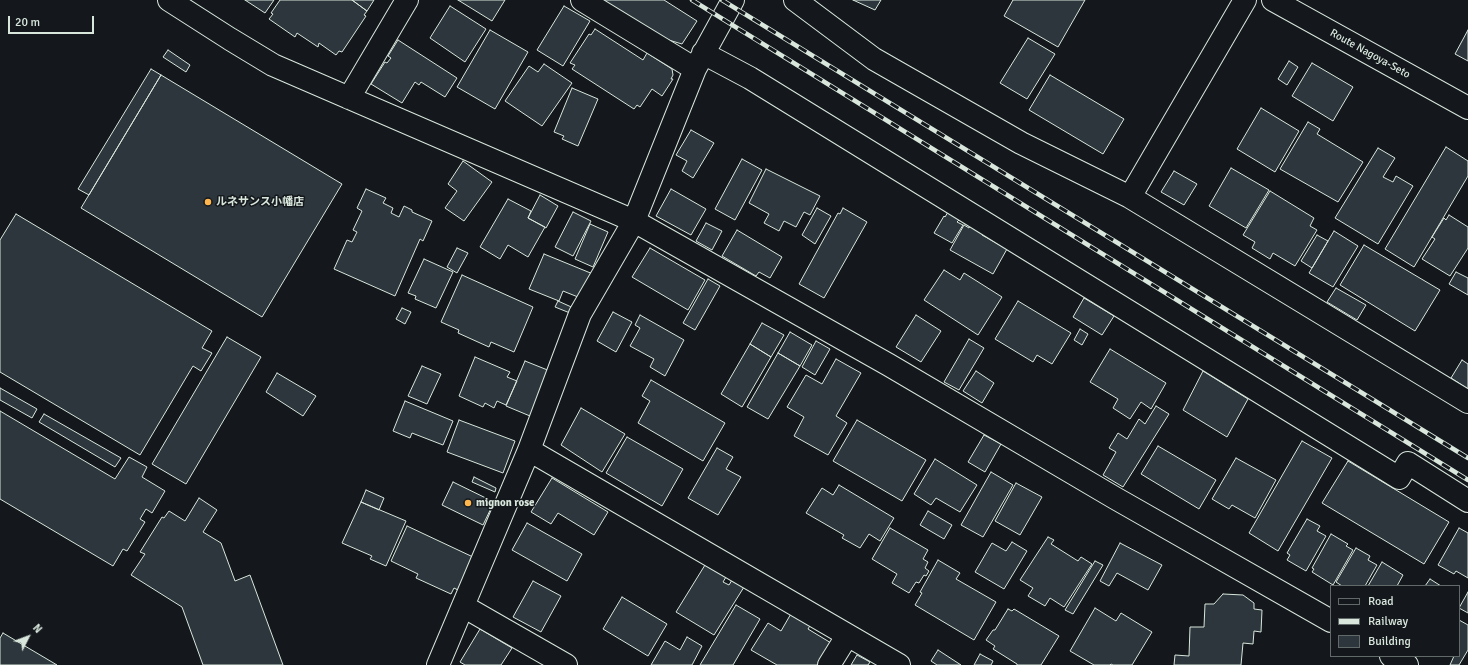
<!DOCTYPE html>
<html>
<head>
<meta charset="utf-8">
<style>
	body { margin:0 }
	#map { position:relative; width:1468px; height:665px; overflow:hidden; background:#14181c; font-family:Signika,sans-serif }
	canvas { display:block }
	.legend { position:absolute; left:1330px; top:585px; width:130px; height:72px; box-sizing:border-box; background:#14181c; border:1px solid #626a69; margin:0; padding:5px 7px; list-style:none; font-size:12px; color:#d8e6dc }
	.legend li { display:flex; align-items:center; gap:8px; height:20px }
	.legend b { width:20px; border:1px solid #626a69 }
	.north { position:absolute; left:8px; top:617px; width:40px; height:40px; -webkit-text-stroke:3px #14181c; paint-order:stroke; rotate:48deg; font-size:11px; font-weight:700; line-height:16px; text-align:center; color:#d8e6dc }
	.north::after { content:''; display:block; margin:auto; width:14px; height:18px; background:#d8e6dc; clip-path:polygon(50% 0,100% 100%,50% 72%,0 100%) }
	.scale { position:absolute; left:8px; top:16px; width:86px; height:18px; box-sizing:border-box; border:2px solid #d8e6dc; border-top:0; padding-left:5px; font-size:12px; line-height:14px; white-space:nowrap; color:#d8e6dc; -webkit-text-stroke:3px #14181c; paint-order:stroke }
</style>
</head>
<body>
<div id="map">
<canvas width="1468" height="665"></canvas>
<ul class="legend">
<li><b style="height:5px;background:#14181c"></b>Road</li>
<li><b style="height:5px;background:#d8e6dc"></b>Railway</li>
<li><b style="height:11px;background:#2c363c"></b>Building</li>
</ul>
<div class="north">N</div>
<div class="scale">20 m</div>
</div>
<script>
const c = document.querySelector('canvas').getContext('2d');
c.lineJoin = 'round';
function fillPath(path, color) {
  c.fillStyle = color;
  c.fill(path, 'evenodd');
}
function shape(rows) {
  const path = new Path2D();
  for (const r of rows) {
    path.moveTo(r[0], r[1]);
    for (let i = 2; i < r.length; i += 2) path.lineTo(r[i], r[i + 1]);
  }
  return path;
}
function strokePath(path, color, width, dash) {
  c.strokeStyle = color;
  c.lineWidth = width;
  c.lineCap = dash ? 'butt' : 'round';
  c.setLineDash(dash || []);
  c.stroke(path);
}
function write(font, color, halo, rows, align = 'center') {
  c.font = font + ' Signika,"Noto Sans JP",sans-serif';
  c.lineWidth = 3;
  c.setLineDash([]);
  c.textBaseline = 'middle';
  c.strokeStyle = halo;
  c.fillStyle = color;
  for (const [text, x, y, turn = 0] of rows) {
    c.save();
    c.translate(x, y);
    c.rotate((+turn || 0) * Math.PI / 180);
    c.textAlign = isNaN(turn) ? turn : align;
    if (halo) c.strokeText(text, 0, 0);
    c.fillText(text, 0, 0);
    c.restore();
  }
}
const building = shape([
	[245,0,274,0,265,13,245,0],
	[280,0,352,0,367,11,364,15,366,16,342,52,339,51,336,55,319,43,318,47,297,33,295,37,269,19,273,14,271,13,280,0],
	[352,0,374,0,367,11,352,0],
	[458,0,505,0,492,21,458,0],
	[601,0,664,0,697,21,682,44,662,38,601,0],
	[853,0,881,0,875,10,853,0],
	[1013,0,1085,0,1058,47,1004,16,1013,0],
	[450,6,486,29,465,62,430,38,450,6],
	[564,6,590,21,563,66,537,50,564,6],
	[595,29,643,60,647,53,672,69,673,75,671,79,673,79,662,96,652,89,640,107,637,105,634,109,572,69,575,65,570,63,589,34,591,35,595,29],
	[490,30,528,52,495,109,457,87,490,30],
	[1468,30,1468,61,1455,54,1468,30],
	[1028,38,1055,54,1027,99,1000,83,1028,38],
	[398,40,457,78,445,97,421,82,419,85,415,82,402,103,371,84,385,62,387,63,391,58,388,56,398,40],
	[168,50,190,65,186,72,163,57,168,50],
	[1289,61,1298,67,1287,85,1278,79,1289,61],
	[1312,63,1353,87,1333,121,1292,96,1312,63],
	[544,64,572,83,542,126,505,101,529,66,538,72,544,64],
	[151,69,161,75,89,195,78,189,151,69],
	[161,75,342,184,262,317,81,208,161,75],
	[1050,75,1124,119,1103,154,1029,110,1050,75],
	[572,88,598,99,578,146,562,139,564,136,554,132,572,88],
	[1261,108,1299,131,1275,172,1237,149,1261,108],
	[1308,122,1320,129,1317,134,1363,162,1338,202,1280,169,1308,122],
	[691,130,714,143,693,178,682,171,687,161,676,155,691,130],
	[1446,147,1468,161,1468,176,1414,267,1385,249,1446,147],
	[1378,148,1395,158,1383,177,1393,182,1396,176,1413,186,1378,244,1335,218,1378,148],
	[742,159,762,170,735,220,715,209,742,159],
	[463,161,492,182,464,221,445,208,457,191,448,184,463,161],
	[1231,168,1269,190,1246,228,1209,206,1231,168],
	[766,169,820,196,810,215,804,212,796,227,784,221,779,231,764,223,769,214,749,203,766,169],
	[1174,171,1197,184,1184,205,1161,192,1174,171],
	[366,189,386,198,383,203,393,208,391,213,399,217,404,206,412,210,412,212,432,221,423,241,420,239,395,296,334,269,347,240,352,242,357,232,353,230,362,211,357,208,366,189],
	[671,189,706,209,691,235,656,216,671,189],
	[1270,191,1314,218,1310,226,1317,230,1295,266,1273,253,1270,259,1252,248,1255,242,1243,235,1270,191],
	[540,195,558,206,546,228,528,218,540,195],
	[508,199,531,211,528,218,545,227,528,257,508,245,500,259,480,247,508,199],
	[817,208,831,216,815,244,802,235,817,208],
	[843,208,867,222,824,298,799,284,838,213,840,214,843,208],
	[573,212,591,221,573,256,555,247,573,212],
	[948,212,960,219,957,222,963,225,952,243,934,233,944,216,945,217,948,212],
	[16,214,212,331,202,348,212,353,201,371,193,366,140,455,0,372,0,240,16,214],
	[1449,215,1468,227,1468,248,1450,276,1422,259,1435,239,1432,237,1444,218,1446,220,1449,215],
	[706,223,722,231,712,250,696,241,706,223],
	[590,224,608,232,593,267,575,259,590,224],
	[964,225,969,228,970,226,983,233,982,235,1007,249,993,274,950,250,964,225],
	[737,230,782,257,770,278,759,272,756,276,722,256,737,230],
	[1334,231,1358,246,1333,287,1309,273,1334,231],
	[1317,235,1328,241,1312,268,1301,261,1317,235],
	[1364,245,1440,290,1415,331,1340,285,1364,245],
	[457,248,468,253,457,273,447,267,457,248],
	[650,248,705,280,688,310,632,277,650,248],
	[544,254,593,274,583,299,563,291,559,301,529,289,544,254],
	[424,259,453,272,436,308,415,299,416,296,408,293,424,259],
	[944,270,960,280,964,273,1002,297,978,335,924,300,944,270],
	[1456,272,1468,278,1468,295,1449,284,1456,272],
	[462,275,533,307,514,352,491,342,489,347,458,333,459,330,441,322,462,275],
	[708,279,720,286,695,330,683,323,708,279],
	[1336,288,1366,305,1357,320,1327,302,1336,288],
	[1084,298,1114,316,1102,335,1073,317,1084,298],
	[558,301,578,310,575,315,555,307,558,301],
	[1018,301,1071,333,1052,364,1037,355,1033,362,995,339,1018,301],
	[402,308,411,312,405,324,396,319,402,308],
	[613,312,632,322,616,352,597,341,613,312],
	[640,315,684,340,665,376,650,367,654,359,630,346,640,328,635,325,640,315],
	[916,315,941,331,921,362,896,347,916,315],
	[762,323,784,335,771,357,750,344,762,323],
	[1080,329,1088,334,1082,345,1074,340,1080,329],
	[790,332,812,345,800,366,778,353,790,332],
	[227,337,261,357,186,484,152,464,227,337],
	[969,339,984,348,959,390,944,382,969,339],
	[816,341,830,349,815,375,802,367,816,341],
	[750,344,771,357,742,407,721,394,750,344],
	[1110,349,1166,383,1151,409,1141,402,1130,419,1113,408,1118,399,1090,382,1110,349],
	[778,353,800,366,768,419,747,407,778,353],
	[475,357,510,372,507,377,517,381,506,405,497,401,494,408,485,403,483,407,459,396,475,357],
	[836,359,861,373,836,416,847,423,828,455,794,436,804,417,787,407,806,375,822,384,836,359],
	[1462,360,1468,364,1468,389,1451,378,1462,360],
	[525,361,550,371,530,416,506,406,525,361],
	[422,366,441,374,427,404,408,396,422,366],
	[976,371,994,383,982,403,963,391,976,371],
	[1203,371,1248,399,1227,437,1183,410,1203,371],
	[277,373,316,396,303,416,266,392,277,373],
	[651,380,725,423,703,461,638,423,650,401,642,396,651,380],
	[0,388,37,409,32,418,0,400,0,388],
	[405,401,453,421,443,445,412,433,410,438,393,431,405,401],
	[1156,406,1169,414,1123,487,1103,475,1116,452,1109,448,1118,433,1127,439,1139,419,1145,424,1156,406],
	[581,408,625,434,602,472,561,445,581,408],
	[0,411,115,479,129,457,147,467,142,477,165,491,152,513,146,509,140,519,145,522,127,551,123,549,113,566,0,499,0,411],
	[44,414,121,458,115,467,39,422,44,414],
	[459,420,515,441,503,473,447,452,459,420],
	[857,420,926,460,902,501,833,461,857,420],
	[984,435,1001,444,985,472,968,462,984,435],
	[627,437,683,469,662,506,606,473,627,437],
	[1302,441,1332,458,1278,551,1249,533,1302,441],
	[1158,446,1216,480,1199,509,1141,474,1158,446],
	[717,448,733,457,726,469,741,477,718,515,688,498,717,448],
	[1236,458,1276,480,1255,518,1232,505,1229,509,1212,499,1236,458],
	[935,459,977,485,960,512,936,498,931,505,914,494,935,459],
	[1348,461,1449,522,1424,564,1322,503,1348,461],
	[991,472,1013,485,983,537,961,525,991,472],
	[474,477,496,488,495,492,472,482,474,477],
	[552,478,608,512,594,535,558,513,551,524,531,512,552,478],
	[453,482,494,502,483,525,442,505,453,482],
	[1016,483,1042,497,1020,535,995,521,1016,483],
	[839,485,894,518,880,541,869,534,860,548,842,538,844,535,806,513,822,488,833,495,839,485],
	[366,490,384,498,379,510,361,502,366,490],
	[199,498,217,510,203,532,221,543,235,581,250,575,283,665,203,665,182,607,131,575,145,554,140,552,162,517,164,518,169,511,185,521,199,498],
	[361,502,406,521,386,566,370,559,372,556,342,543,361,502],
	[928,511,952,525,944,539,920,525,928,511],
	[1307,519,1320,526,1317,531,1326,536,1306,571,1287,560,1290,555,1287,553,1307,519],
	[527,523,582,554,567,581,512,550,527,523],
	[407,526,473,557,458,590,454,588,451,594,416,578,418,574,391,561,407,526],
	[890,528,928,550,923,559,928,562,925,568,929,571,926,576,924,575,919,583,916,582,909,593,892,583,897,574,872,559,890,528],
	[1459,528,1468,533,1468,578,1456,571,1454,574,1438,565,1459,528],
	[1331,534,1348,544,1346,546,1353,550,1333,585,1312,572,1314,569,1312,568,1331,534],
	[1048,537,1054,540,1051,544,1078,561,1081,557,1092,564,1064,607,1050,598,1045,606,1028,596,1033,588,1020,580,1048,537],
	[1012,542,1027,551,1004,589,975,572,992,543,1006,551,1012,542],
	[1120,543,1162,565,1148,590,1117,573,1109,586,1100,581,1120,543],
	[1356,548,1370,556,1368,560,1377,565,1365,586,1342,586,1336,582,1356,548],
	[938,560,960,573,956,579,996,602,974,640,915,605,922,593,920,592,938,560],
	[1095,561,1103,565,1073,614,1065,610,1095,561],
	[1382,562,1403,575,1397,586,1368,586,1382,562],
	[705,565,726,577,723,582,729,585,732,580,744,587,714,635,676,612,705,565],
	[1430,579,1441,586,1425,586,1430,579],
	[533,581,561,596,541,632,513,617,533,581],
	[1468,592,1468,613,1459,608,1468,592],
	[1223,594,1243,595,1254,603,1254,609,1262,610,1261,632,1254,631,1253,644,1243,643,1241,665,1174,665,1175,655,1189,656,1190,627,1204,627,1205,604,1214,604,1223,594],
	[622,597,667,624,648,656,603,629,622,597],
	[736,605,760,619,733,665,700,665,736,605],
	[1095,608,1116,621,1121,613,1152,632,1132,665,1113,665,1111,664,1110,665,1094,665,1070,651,1095,608],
	[1008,609,1012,611,1014,609,1059,636,1041,665,1017,665,1017,664,993,649,995,646,986,640,993,630,995,630,1008,609],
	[792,612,811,624,808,629,836,646,824,665,777,665,751,650,768,623,781,631,792,612],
	[1459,620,1468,625,1468,650,1459,665,1450,665,1454,656,1459,656,1459,620],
	[480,629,512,648,501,665,465,665,460,662,480,629],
	[3,633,57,665,0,665,0,638,3,633],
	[687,637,702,646,692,665,651,665,665,641,680,650,687,637],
	[938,650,961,665,937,665,931,661,938,650],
	[980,654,993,661,991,665,974,665,980,654],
	[857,655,870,662,868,665,851,665,857,655]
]);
fillPath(building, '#2c363c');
strokePath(building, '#d8e6dc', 1);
const minor = shape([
	[169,0,230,39,273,65,634,221,889,365,1115,498,1331,621],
	[582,0,695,69],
	[795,0,874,59,1021,143,1130,197,1468,402],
	[703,53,750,78,1399,478,1408,463,1468,501],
	[349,98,407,0],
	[1130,197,1245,0],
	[529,450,899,665],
	[463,606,566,665],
	[1391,656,1407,665],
	[438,665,529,450,580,314,634,221,695,69,733,0],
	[829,665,847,636]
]);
const major = shape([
	[1273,0,1468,108]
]);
strokePath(minor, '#d8e6dc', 24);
strokePath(major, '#d8e6dc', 24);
strokePath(minor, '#14181c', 22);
strokePath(major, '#14181c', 22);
const rail = shape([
	[692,0,1468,480],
	[722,0,1468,458]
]);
strokePath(rail, '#d8e6dc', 4.5);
strokePath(rail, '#14181c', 3, [9]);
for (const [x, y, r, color] of [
	[208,202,4,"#ffb74d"],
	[468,503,4,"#ffb74d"]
]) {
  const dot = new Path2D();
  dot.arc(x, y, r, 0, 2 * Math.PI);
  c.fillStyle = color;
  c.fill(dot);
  strokePath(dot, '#14181c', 1.5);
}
write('11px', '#d8e6dc', '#14181c', [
	["Route Nagoya-Seto",1370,54,29]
]);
write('bold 11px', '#d8e6dc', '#14181c', [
	["ルネサンス小幡店",216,202],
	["mignon rose",476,503]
], 'left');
</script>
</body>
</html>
